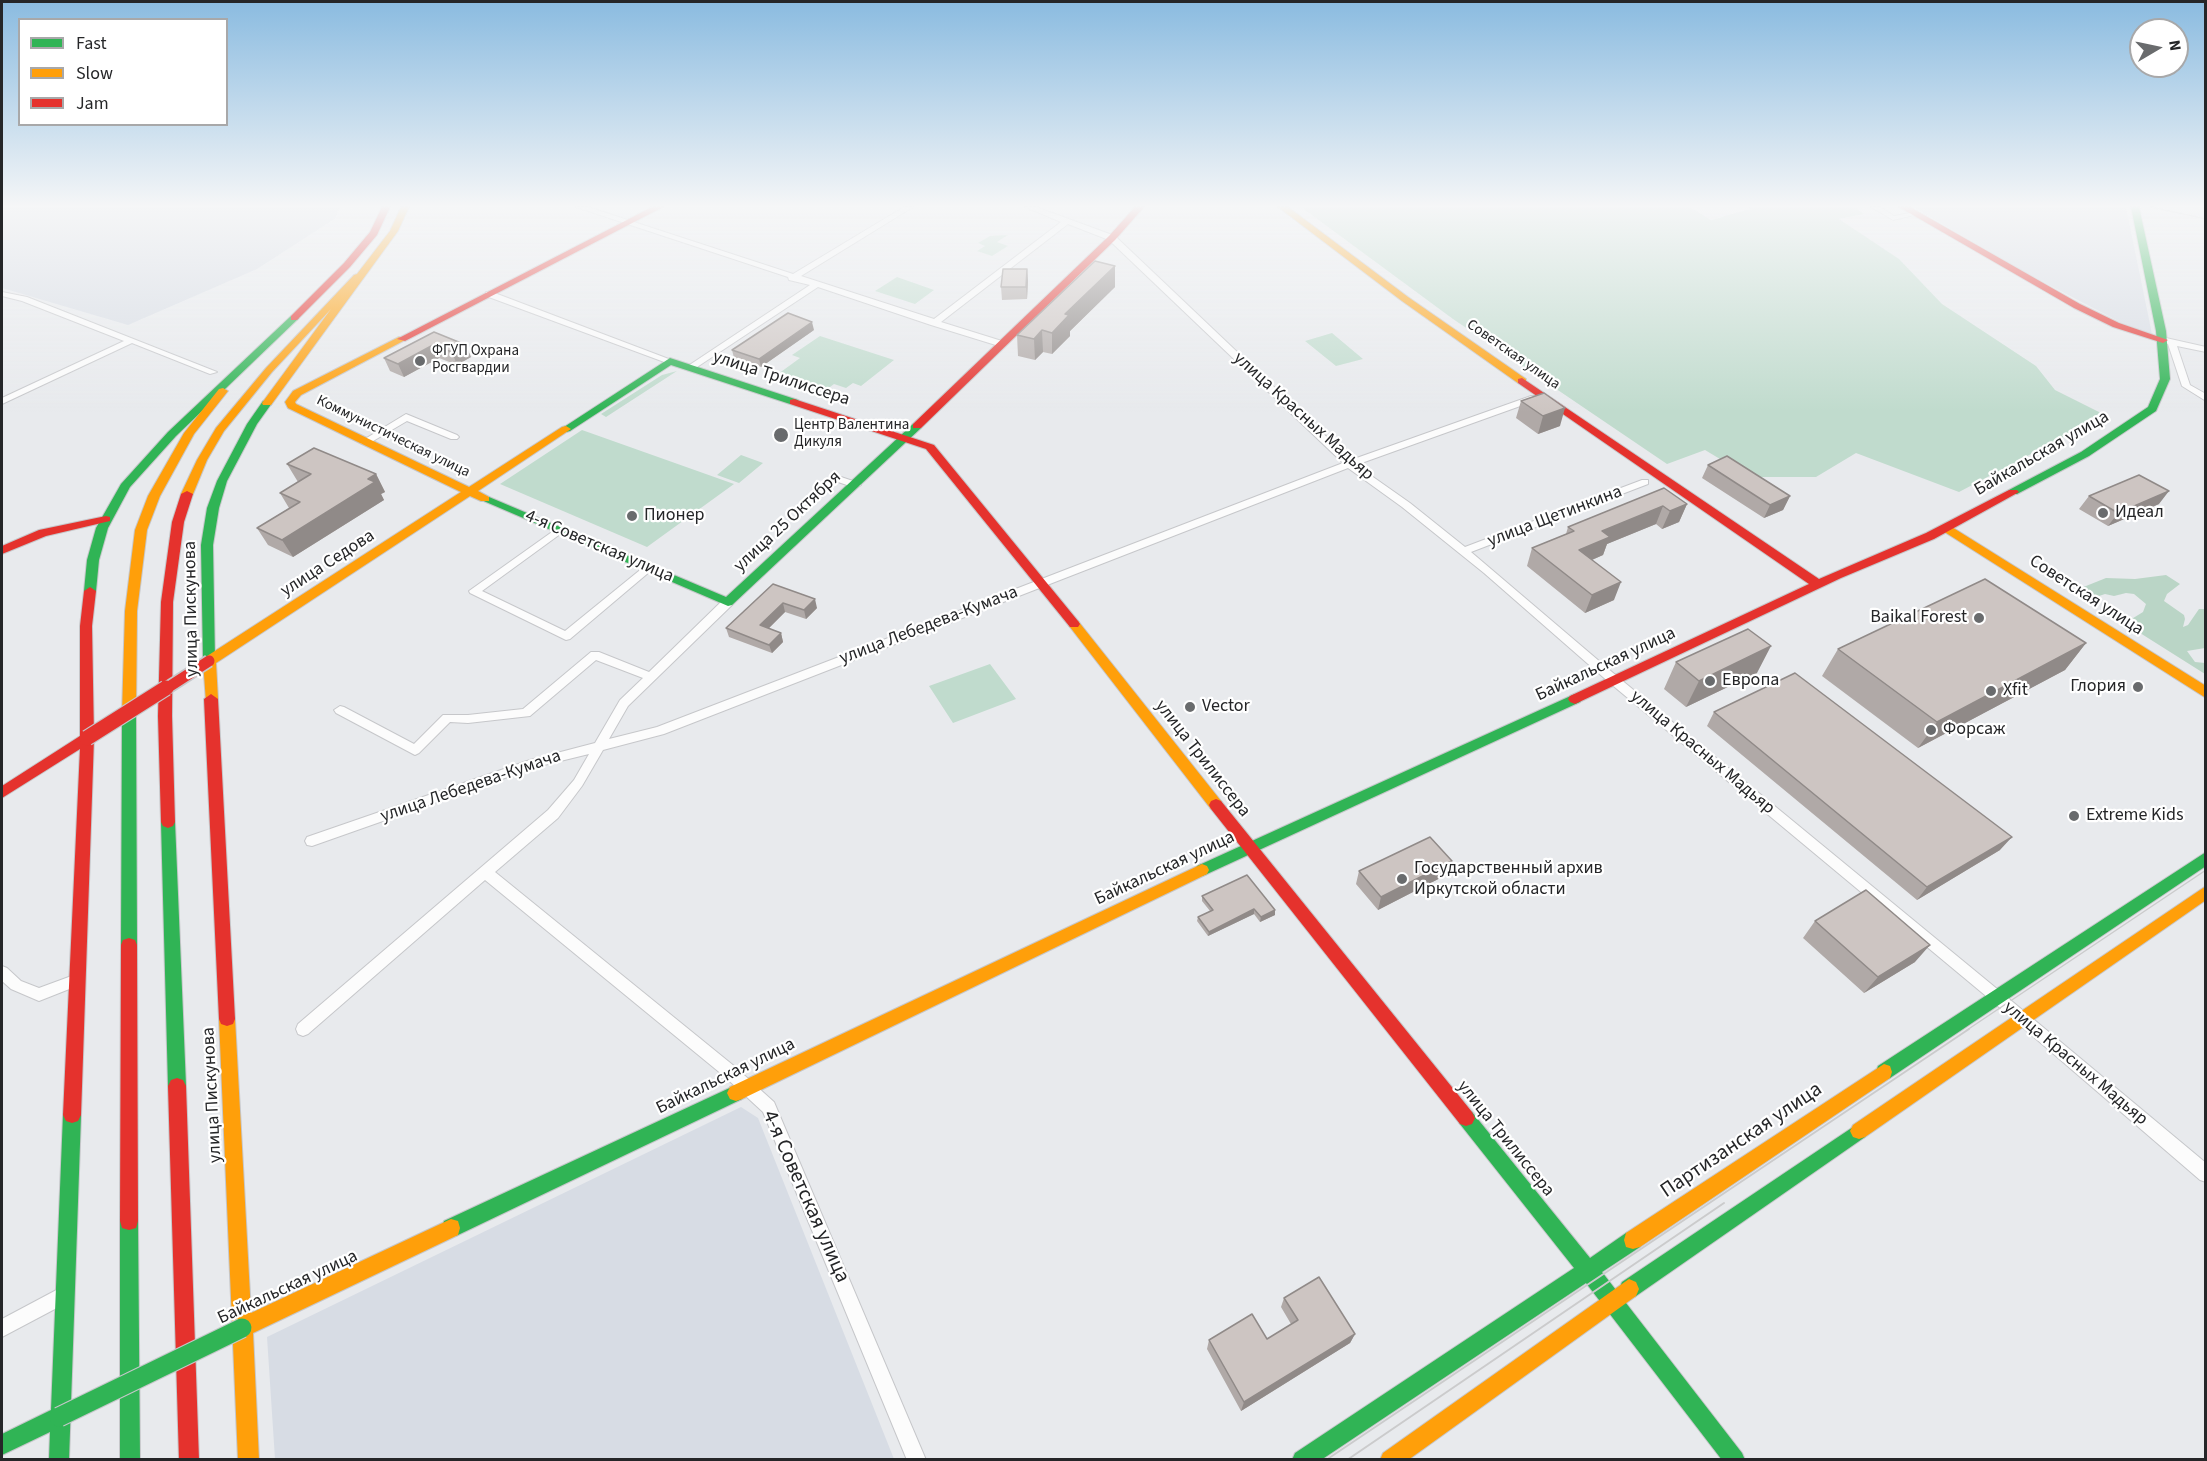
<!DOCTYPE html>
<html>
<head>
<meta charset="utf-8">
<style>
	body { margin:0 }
	#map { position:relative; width:2207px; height:1461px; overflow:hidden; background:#e8eaed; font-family:"Source Sans 3",sans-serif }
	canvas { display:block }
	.frame { position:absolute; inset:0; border:3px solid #252628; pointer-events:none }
	.legend { position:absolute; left:18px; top:18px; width:210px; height:108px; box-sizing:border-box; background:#fff; border:2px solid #a8a8a9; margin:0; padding:8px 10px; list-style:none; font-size:18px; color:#252628 }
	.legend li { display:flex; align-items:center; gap:12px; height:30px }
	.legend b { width:30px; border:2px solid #a8a8a9 }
	.north { position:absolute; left:2129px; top:18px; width:60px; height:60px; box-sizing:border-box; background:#fff; border:2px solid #a8a8a9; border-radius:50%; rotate:81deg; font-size:16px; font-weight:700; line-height:24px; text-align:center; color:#252628 }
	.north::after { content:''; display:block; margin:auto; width:21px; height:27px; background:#696b6d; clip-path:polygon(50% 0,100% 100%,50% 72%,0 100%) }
</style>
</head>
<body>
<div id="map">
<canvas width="2207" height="1461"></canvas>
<div class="frame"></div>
<ul class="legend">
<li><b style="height:8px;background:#30b455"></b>Fast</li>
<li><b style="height:8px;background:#ff9f0a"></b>Slow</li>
<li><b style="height:8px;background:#e5322d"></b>Jam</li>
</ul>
<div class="north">N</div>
</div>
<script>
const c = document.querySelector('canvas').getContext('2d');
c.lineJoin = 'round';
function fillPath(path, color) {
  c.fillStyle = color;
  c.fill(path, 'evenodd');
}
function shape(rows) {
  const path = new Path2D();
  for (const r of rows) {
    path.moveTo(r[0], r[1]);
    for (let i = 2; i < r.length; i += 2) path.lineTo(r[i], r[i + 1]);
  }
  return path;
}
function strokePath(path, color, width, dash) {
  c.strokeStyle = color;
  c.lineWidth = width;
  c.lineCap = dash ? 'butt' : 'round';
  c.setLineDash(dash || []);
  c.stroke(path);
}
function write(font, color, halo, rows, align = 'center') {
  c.font = font + ' "Source Sans 3",sans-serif';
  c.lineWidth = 4.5;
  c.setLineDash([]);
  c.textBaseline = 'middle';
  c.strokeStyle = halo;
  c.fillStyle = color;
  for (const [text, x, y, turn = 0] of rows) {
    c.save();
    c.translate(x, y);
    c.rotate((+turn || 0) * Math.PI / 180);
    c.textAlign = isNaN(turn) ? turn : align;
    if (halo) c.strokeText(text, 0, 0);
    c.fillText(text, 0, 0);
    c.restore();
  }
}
fillPath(shape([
	[2,207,339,207,336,218,257,269,128,325,2,288],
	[1913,207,2126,207,2152,334,2122,323,2026,273],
	[741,1107,758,1118,894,1459,275,1459,267,1337]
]), '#d7dce4');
fillPath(shape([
	[1301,207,1690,207,1711,220,1750,209,1749,207,1854,207,1864,214,1839,219,1899,259,1942,304,2036,366,2055,390,2105,415,1959,492,1856,453,1816,477,1750,477,1705,450,1667,464,1453,319],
	[1008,235,997,242,1008,246,992,256,977,251,985,246,978,243,990,236],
	[897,277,934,290,915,304,875,291],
	[1332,333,1363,359,1336,366,1305,341],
	[820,336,894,360,861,386,853,383,846,388,834,384,826,390,778,374,800,358,792,355],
	[677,371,606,417,601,414,662,375],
	[582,430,734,484,647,547,500,484],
	[741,455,763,463,739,483,717,475],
	[990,664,1016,699,953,723,929,686]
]), '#c0dbcd');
fillPath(shape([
	[2166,575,2180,584,2167,594,2164,601,2184,615,2185,619,2183,627,2188,625,2199,609,2205,609,2205,648,2187,651,2195,662,2205,663,2205,674,2129,626,2130,620,2143,612,2146,604,2134,594,2126,593,2114,596,2105,594,2096,597,2084,592,2081,588,2106,578,2135,579]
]), '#bad5c6');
const street = shape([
	[576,207,588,207,793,274,904,207,913,207,801,276,934,319,1061,222,1025,207,1036,207,1115,236,1351,460,1531,396,1537,396,1537,400,1356,465,1410,503,1465,547,1642,480,1648,480,1648,484,1471,552,1619,678,2002,993,2206,1163,2206,1182,2200,1180,1992,1001,1611,684,1484,573,1402,507,1348,468,664,734,603,750,582,786,558,818,495,872,734,1066,774,1102,926,1460,907,1460,763,1112,724,1076,485,880,308,1034,303,1036,298,1034,296,1029,298,1024,548,810,574,780,589,754,536,767,312,846,307,845,305,841,307,837,530,760,595,743,620,700,643,678,596,660,530,716,468,723,450,722,419,753,415,755,336,713,334,710,340,706,344,707,414,744,443,715,468,715,523,709,591,652,599,652,649,672,724,599,732,599,733,602,732,605,628,706,609,739,657,727,1343,463,1109,240,1068,224,941,322,1005,342,1005,346,999,346,931,325,818,287,691,371,688,370,688,366,810,285,789,280,788,277,576,207],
	[1871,207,1880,207,1894,216,1915,212,1919,214,1893,220,1871,207],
	[2,292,27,297,217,372,210,374,132,343,2,404,2,398,124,341,22,301,2,296,2,292],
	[486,292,492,292,674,361,667,363,486,296,486,292],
	[2166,338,2206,347,2206,352,2177,346,2190,385,2206,394,2206,401,2182,386,2168,344,2162,341,2166,338],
	[406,414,457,435,459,437,457,439,451,439,407,421,368,444,362,444,360,442,406,414],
	[841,477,859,483,861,485,856,488,838,482,836,480,841,477],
	[559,527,563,528,563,532,482,591,565,631,645,566,649,565,654,568,570,639,566,640,470,593,469,591,559,527],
	[2,966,7,968,21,981,39,988,77,974,82,976,84,980,82,984,39,1001,11,989,2,981,2,966],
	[64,1286,70,1289,73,1295,70,1301,2,1337,2,1319,64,1286]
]);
const fast = shape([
	[2131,207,2139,207,2166,331,2170,379,2156,411,2089,456,2017,494,2009,494,2009,490,2081,452,2148,407,2160,379,2156,331,2131,207],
	[291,316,299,318,176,436,130,487,108,528,99,560,96,591,94,594,86,594,84,591,87,560,96,528,121,484,168,432,291,316],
	[670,358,798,400,799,402,798,404,790,404,671,365,570,431,566,432,561,429,670,358],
	[267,400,272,403,257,424,227,481,219,508,213,545,215,661,209,665,203,661,201,545,207,508,217,481,247,424,263,401,267,400],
	[917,423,921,424,921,428,732,605,728,606,479,499,481,497,489,497,726,597,913,424,917,423],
	[1575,694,1580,696,1582,699,1580,702,1207,874,1202,876,1197,874,1195,870,1197,866,1575,694],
	[129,709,136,714,137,945,135,950,129,952,123,950,121,945,122,714,129,709],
	[168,816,173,818,175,822,186,1086,183,1092,177,1094,171,1092,168,1086,161,822,163,818,168,816],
	[2206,852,2206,866,1890,1078,1884,1080,1878,1078,1876,1072,1878,1066,2206,852],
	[736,1085,742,1087,745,1093,742,1099,458,1235,451,1237,444,1235,442,1228,444,1221,736,1085],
	[72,1107,78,1109,81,1115,69,1460,49,1460,50,1432,2,1455,2,1434,51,1410,63,1115,66,1109,72,1107],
	[1466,1110,1472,1112,1590,1258,1626,1233,1633,1231,1640,1233,1642,1240,1640,1247,1602,1272,1742,1453,1745,1460,1722,1460,1586,1283,1321,1460,1292,1460,1295,1453,1574,1268,1460,1124,1457,1118,1460,1112,1466,1110],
	[1859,1123,1865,1125,1868,1131,1865,1137,1636,1296,1629,1299,1622,1296,1619,1289,1622,1282,1859,1123],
	[129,1212,136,1214,138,1221,140,1460,120,1460,120,1221,122,1214,129,1212]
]);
const slow = shape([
	[401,207,409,207,398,231,271,405,263,405,262,403,331,309,272,372,224,431,207,460,193,494,191,496,183,496,181,494,197,460,216,428,266,368,354,275,357,274,390,231,401,207],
	[1278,207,1288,207,1408,297,1526,379,1526,383,1518,383,1402,301,1278,207],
	[399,337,407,339,301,395,295,402,296,404,469,487,562,427,566,426,571,429,478,491,489,497,489,501,481,501,470,496,216,663,218,699,216,702,206,702,203,661,204,658,461,492,288,408,285,402,293,391,399,337],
	[223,388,228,391,194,434,160,496,147,530,137,611,136,714,129,719,122,714,125,611,135,530,148,496,184,433,219,389,223,388],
	[1947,524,2206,686,2206,698,1943,531,1943,525,1947,524],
	[1074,620,1078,621,1221,801,1223,805,1221,809,1211,809,1070,627,1068,624,1070,621,1074,620],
	[1202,864,1207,866,1209,870,1207,874,742,1099,736,1101,730,1099,727,1093,730,1087,1202,864],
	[2206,886,2206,900,1865,1137,1859,1139,1853,1137,1850,1131,1853,1125,2206,886],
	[227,1012,233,1014,235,1019,251,1313,451,1219,458,1221,460,1228,458,1235,253,1333,259,1460,238,1460,219,1019,221,1014,227,1012],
	[1884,1064,1890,1066,1892,1072,1890,1078,1640,1247,1633,1249,1626,1247,1624,1240,1626,1233,1884,1064],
	[1629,1279,1636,1282,1639,1289,1636,1296,1408,1460,1380,1460,1383,1453,1629,1279]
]);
const jam = shape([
	[382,207,390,207,377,235,350,267,297,320,291,320,291,316,344,263,370,232,382,207],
	[652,207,663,207,405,341,397,339,652,207],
	[1135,207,1144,207,1115,240,921,428,913,428,913,424,1109,236,1135,207],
	[1899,207,1910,207,2080,304,2119,323,2168,340,2163,343,2113,327,2074,308,1899,207],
	[1522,378,1819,579,1926,533,2009,490,2017,490,2019,492,1934,539,1841,578,1575,704,1570,702,1568,699,1570,696,1809,584,1518,383,1518,379,1522,378],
	[794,399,934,445,1078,621,1080,624,1078,627,1070,627,926,449,790,404,790,400,794,399],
	[187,491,193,494,184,522,173,602,172,716,175,822,173,826,168,828,163,826,161,822,158,716,161,602,172,522,181,494,187,491],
	[106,516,110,517,110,521,46,536,2,554,2,546,39,530,106,516],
	[90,587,96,591,92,626,94,738,81,1115,78,1121,72,1123,66,1121,63,1115,80,749,2,798,2,786,80,736,80,626,84,591,90,587],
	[211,694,218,699,235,1019,233,1024,227,1026,221,1024,219,1019,204,699,211,694],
	[1216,799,1221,801,1472,1112,1475,1118,1472,1124,1466,1126,1460,1124,1211,809,1209,805,1211,801,1216,799],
	[129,938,135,940,137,945,138,1221,136,1228,129,1230,122,1228,120,1221,121,945,123,940,129,938],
	[177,1078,183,1080,186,1086,199,1460,179,1460,168,1086,171,1080,177,1078]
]);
strokePath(street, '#c6c7ca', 2);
strokePath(fast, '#c6c7ca', 2);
strokePath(slow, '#c6c7ca', 2);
strokePath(jam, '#c6c7ca', 2);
fillPath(street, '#fcfcfc');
fillPath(fast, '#30b455');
fillPath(slow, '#ff9f0a');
fillPath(jam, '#e5322d');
strokePath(shape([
	[2151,207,2206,219],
	[1967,1030,2206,870]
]), '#cbcbcc', 1.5);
strokePath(shape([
	[1326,1460,1969,1029],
	[1347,1460,1724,1203]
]), '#cbcbcc', 2);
const fastBridge = shape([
	[59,1417,242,1328]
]);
const jamBridgeFar1 = shape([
	[164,690,209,661]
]);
const jamBridge = shape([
	[87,738,166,688]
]);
strokePath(fastBridge, '#c6c7ca', 21, []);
strokePath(jamBridgeFar1, '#c6c7ca', 14, []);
strokePath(jamBridge, '#c6c7ca', 17, []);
strokePath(fastBridge, '#30b455', 19);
strokePath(jamBridgeFar1, '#e5322d', 11);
strokePath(jamBridge, '#e5322d', 15);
fillPath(shape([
	[1115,266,1115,287,1070,331,1070,336,1052,354,1043,352,1035,360,1018,356,1017,335],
	[1027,269,1028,281,1027,299,1002,300,1001,287],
	[814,330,761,367,734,358,732,350],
	[434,332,471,357,457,365,439,358,404,377,390,371,384,358],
	[1521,401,1560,426,1538,434,1516,418],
	[287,464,376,474,385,492,381,494,384,500,293,557,268,545,257,528,289,508,280,493,298,482],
	[1708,465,1790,496,1783,510,1764,518,1702,478],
	[1664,488,1687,504,1679,522,1662,529,1656,524,1607,544,1603,555,1592,560,1614,600,1585,613,1527,566,1532,548,1566,534,1568,527],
	[2089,496,2159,504,2108,526,2079,509],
	[773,584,817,608,806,619,785,612,769,628,781,633,783,642,772,653,729,637,726,628],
	[2086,643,2065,670,1918,748,1822,676,1838,649],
	[1676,662,1757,673,1686,707,1664,689],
	[1714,712,2000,850,1917,900,1707,726],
	[1359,871,1448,874,1378,910,1356,884],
	[1202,896,1275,915,1260,922,1254,914,1208,936,1197,921,1198,917,1210,911,1202,901],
	[1815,921,1915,962,1864,993,1803,938],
	[1284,1298,1355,1334,1350,1343,1241,1411,1207,1349,1209,1340,1267,1339,1291,1324,1281,1307]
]), '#b0a9a7');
fillPath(shape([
	[1115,266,1115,287,1070,331,1070,336,1052,354,1052,333,1065,314],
	[1027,269,1028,281,1027,299,1026,287],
	[812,322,814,330,761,367,759,359],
	[1042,330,1043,352,1035,360,1034,339],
	[433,345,439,358,404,377,398,364],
	[466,345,471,357,457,365,452,352],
	[1565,408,1560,426,1538,434,1543,416],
	[376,474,385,492,381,494,384,500,293,557,282,540],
	[2169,491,2159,504,2108,526,2118,513],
	[1790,496,1783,510,1764,518,1770,505],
	[1687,504,1679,522,1662,529,1670,511],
	[1663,506,1656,524,1607,544,1603,555,1573,568,1579,550,1602,531],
	[1621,582,1614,600,1585,613,1592,595],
	[815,599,817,608,806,619,804,610],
	[783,603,785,612,763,634,760,625],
	[781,633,783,642,772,653,769,645],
	[2086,643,2065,670,1918,748,1937,722],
	[1771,646,1757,673,1686,707,1699,681],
	[2012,837,2000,850,1917,900,1927,887],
	[1452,861,1448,874,1378,910,1381,897],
	[1254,909,1254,914,1208,936,1209,932],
	[1275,910,1275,915,1260,922,1261,917],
	[1930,945,1915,962,1864,993,1878,977],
	[1355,1334,1350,1343,1241,1411,1244,1402]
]), '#908a88');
const building = shape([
	[1095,261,1115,266,1065,314,1069,315,1052,333,1042,330,1034,339,1017,335,1095,261],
	[1003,269,1027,269,1026,287,1001,287,1003,269],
	[788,313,812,322,759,359,732,350,788,313],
	[434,332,466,345,452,352,433,345,398,364,384,358,434,332],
	[1544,393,1565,408,1543,416,1521,401,1544,393],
	[314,448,376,474,368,479,375,482,282,540,257,528,300,502,280,493,311,474,287,464,314,448],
	[1727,456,1790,496,1770,505,1708,465,1727,456],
	[2139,475,2169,491,2118,513,2089,496,2139,475],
	[1664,488,1687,504,1670,511,1663,506,1602,531,1610,537,1579,550,1621,582,1592,595,1532,548,1574,531,1568,527,1664,488],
	[1985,579,2086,643,1937,722,1838,649,1985,579],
	[773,584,815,599,804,610,783,603,760,625,781,633,769,645,726,628,773,584],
	[1748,629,1771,646,1699,681,1676,662,1748,629],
	[1795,673,2012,837,1927,887,1714,712,1795,673],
	[1430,837,1452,861,1381,897,1359,871,1430,837],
	[1247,875,1275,910,1261,917,1254,909,1209,932,1198,917,1213,910,1202,896,1247,875],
	[1866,890,1930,945,1878,977,1815,921,1866,890],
	[1319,1277,1355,1334,1244,1402,1209,1340,1252,1314,1267,1339,1298,1320,1284,1298,1319,1277]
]);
fillPath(building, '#cdc5c2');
strokePath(building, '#908a88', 1.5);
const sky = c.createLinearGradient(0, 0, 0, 412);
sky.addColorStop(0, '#8abbe0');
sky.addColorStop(0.5, '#f5f6f7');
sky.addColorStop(1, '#f5f6f700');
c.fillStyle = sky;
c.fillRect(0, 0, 2207, 412);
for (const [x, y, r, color] of [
	[420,361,6,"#696b6d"],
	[781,435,8,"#696b6d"],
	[2103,513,6,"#696b6d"],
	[632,516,6,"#696b6d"],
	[1979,618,6,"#696b6d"],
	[1710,681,6,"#696b6d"],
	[2138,687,6,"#696b6d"],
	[1991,691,6,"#696b6d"],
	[1190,707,6,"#696b6d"],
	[1931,730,6,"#696b6d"],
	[2074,816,6,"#696b6d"],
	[1402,879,6,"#696b6d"]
]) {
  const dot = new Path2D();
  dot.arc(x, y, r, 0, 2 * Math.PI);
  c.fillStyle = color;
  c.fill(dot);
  strokePath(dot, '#fff', 2);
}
write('15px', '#252628', '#fff', [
	["ФГУП Охрана",432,352],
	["Росгвардии",432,369],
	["Центр Валентина",794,426],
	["Дикуля",794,443]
], 'left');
write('15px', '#252628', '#fff', [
	["Советская улица",1513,355,35],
	["Коммунистическая улица",393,437,26]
]);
write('18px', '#252628', '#fff', [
	["улица Трилиссера",781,379,18],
	["улица Красных Мадьяр",1303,417,42],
	["Байкальская улица",2042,454,-30],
	["улица Щетинкина",1555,517,-21],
	["улица 25 Октября",788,522,-43],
	["4-я Советская улица",599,547,23],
	["улица Седова",328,564,-33],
	["Советская улица",2086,596,33],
	["улица Пискунова",192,609,-91],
	["улица Лебедева-Кумача",929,626,-21],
	["Байкальская улица",1606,665,-25],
	["улица Красных Мадьяр",1702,753,40],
	["улица Трилиссера",1202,759,52],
	["улица Лебедева-Кумача",471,787,-19],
	["Байкальская улица",1165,869,-25],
	["улица Красных Мадьяр",2075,1064,40],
	["Байкальская улица",726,1077,-26],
	["улица Пискунова",213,1095,-93],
	["улица Трилиссера",1505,1139,51],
	["Байкальская улица",288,1288,-25]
]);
write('18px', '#252628', '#fff', [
	["Идеал",2115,513],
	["Пионер",644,516],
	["Baikal Forest",1967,618,"right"],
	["Европа",1722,681],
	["Глория",2126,687,"right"],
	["Xfit",2003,691],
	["Vector",1202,707],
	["Форсаж",1943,730],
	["Extreme Kids",2086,816],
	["Государственный архив",1414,869],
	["Иркутской области",1414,890]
], 'left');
write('21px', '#252628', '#fff', [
	["Партизанская улица",1742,1141,-34],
	["4-я Советская улица",805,1197,66]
]);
</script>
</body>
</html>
